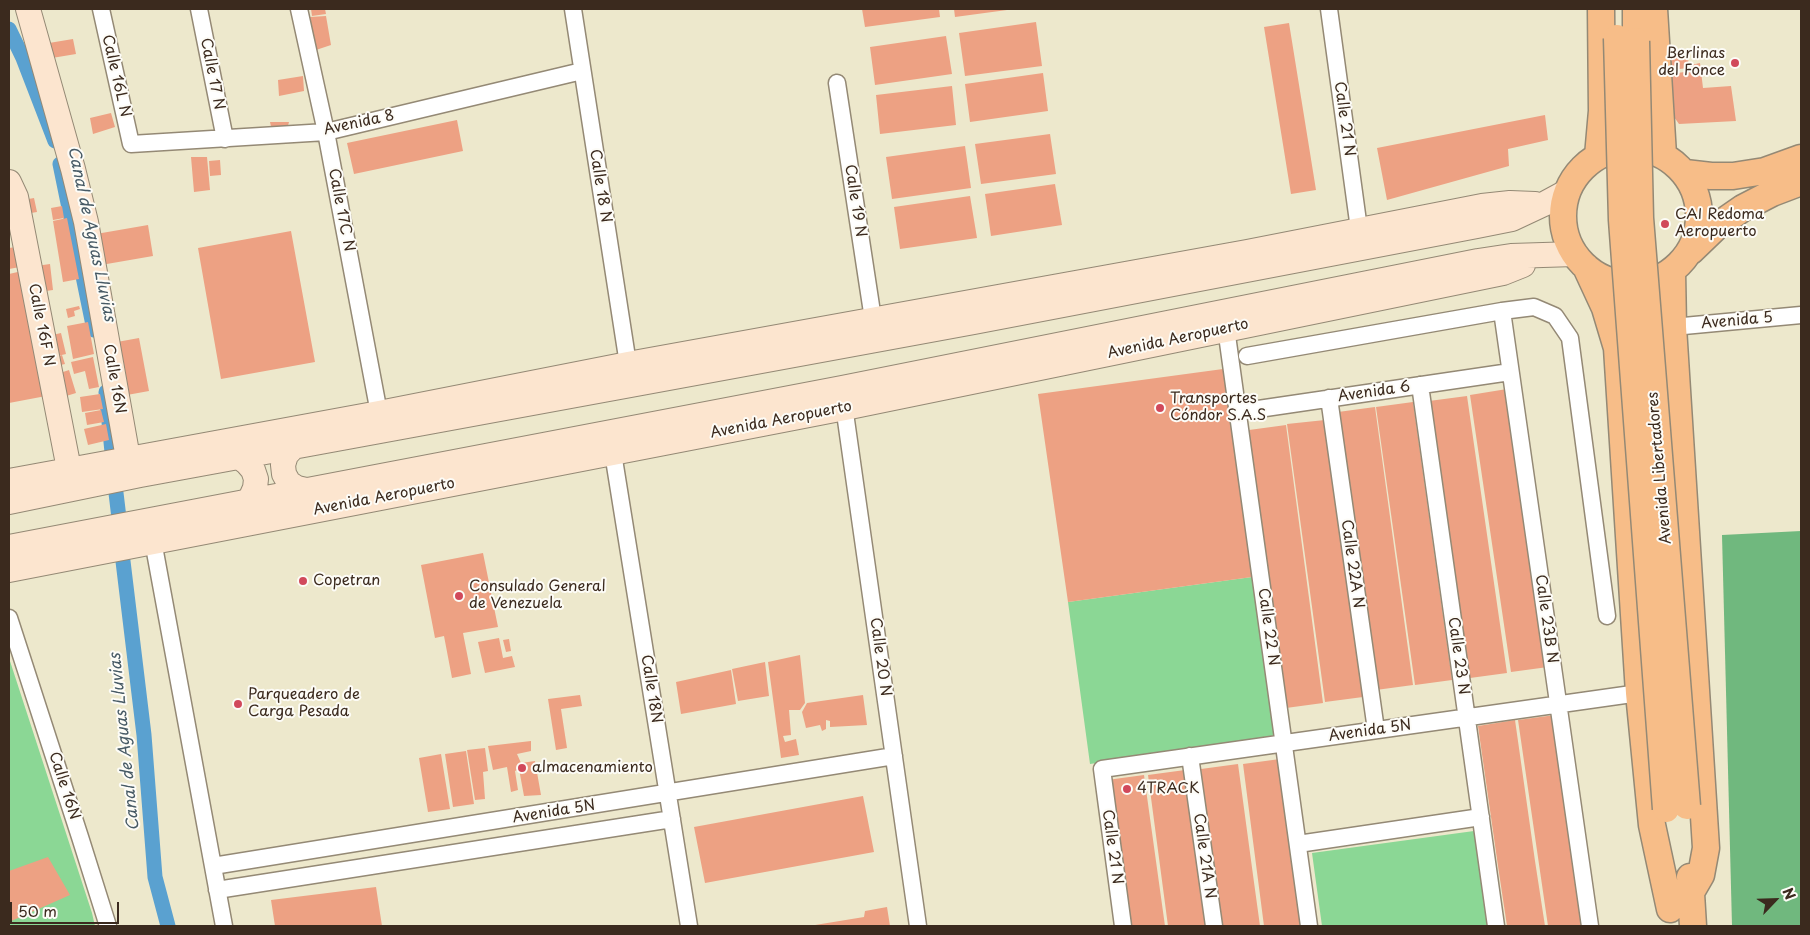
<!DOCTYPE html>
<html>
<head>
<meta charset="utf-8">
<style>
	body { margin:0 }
	#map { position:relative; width:1810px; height:935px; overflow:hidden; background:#ede8cc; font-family:"Playpen Sans",sans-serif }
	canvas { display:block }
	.frame { position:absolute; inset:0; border:10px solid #3b2a1e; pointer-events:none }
	.north { position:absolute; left:1750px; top:875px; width:50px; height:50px; -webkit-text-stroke:4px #fdfcf7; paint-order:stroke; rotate:66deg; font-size:14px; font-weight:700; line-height:20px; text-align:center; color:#3b2a1e }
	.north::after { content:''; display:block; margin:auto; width:18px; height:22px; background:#3b2a1e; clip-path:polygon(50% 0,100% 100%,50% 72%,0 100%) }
	.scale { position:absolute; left:10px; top:902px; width:109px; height:22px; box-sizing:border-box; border:2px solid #3b2a1e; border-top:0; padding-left:6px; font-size:15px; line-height:18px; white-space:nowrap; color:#3b2a1e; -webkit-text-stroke:4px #fdfcf7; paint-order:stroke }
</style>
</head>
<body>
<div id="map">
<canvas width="1810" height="935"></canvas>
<div class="frame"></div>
<div class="north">N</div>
<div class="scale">50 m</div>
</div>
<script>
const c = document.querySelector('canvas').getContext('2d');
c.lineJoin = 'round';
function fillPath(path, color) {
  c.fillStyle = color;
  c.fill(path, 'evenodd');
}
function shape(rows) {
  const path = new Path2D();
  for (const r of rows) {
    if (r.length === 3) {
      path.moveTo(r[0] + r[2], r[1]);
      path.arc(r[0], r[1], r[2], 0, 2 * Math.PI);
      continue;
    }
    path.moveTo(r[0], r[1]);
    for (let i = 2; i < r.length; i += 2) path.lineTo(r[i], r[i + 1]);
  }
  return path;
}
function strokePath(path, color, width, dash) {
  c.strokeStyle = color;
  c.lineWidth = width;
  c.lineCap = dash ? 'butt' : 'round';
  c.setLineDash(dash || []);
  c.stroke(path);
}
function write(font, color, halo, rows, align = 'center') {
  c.font = font + ' "Playpen Sans",sans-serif';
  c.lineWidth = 4;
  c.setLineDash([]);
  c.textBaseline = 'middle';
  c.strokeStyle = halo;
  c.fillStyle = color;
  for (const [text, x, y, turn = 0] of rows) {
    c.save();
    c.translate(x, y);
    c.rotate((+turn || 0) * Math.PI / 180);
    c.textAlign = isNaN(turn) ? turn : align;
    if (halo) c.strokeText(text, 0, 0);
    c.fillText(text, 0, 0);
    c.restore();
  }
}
fillPath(shape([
	[1252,577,1277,735,1090,764,1068,602],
	[9,658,92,913,95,926,9,926],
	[1474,831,1487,926,1322,926,1312,853]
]), '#8bd795');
fillPath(shape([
	[1801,531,1801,926,1732,926,1722,535]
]), '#70b87e');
strokePath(shape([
	[9,29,23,58,55,141],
	[60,164,94,330],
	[106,392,112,452],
	[116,493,119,518],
	[122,553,144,735,155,877,168,926]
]), '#5aa1d0', 15);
fillPath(shape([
	[311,9,325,9,326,14,312,16],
	[862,9,939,9,940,17,865,27],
	[954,9,1007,9,1007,10,955,17],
	[326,16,331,45,316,50,310,17],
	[1036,22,1042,66,965,76,959,33],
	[1289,23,1316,190,1291,194,1264,27],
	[946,36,952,74,875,85,870,47],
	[73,39,76,54,52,58,49,43],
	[1669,57,1688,58,1689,68,1670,70],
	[1700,63,1703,88,1731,86,1736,121,1679,124,1674,117,1671,107,1670,74,1692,71,1691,65],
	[1043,73,1048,111,970,122,965,84],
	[303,76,304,91,279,96,278,80],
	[952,86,956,125,880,134,876,95],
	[111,113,115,127,93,134,90,118],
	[1545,115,1548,140,1508,149,1509,166,1387,200,1377,148],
	[457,120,463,151,354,174,347,143],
	[270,122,289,122,286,133,273,135],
	[1050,134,1056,174,981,184,975,144],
	[965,146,971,188,892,199,886,157],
	[191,157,207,157,210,190,194,192],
	[220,160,221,175,210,176,209,161],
	[1055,184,1062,225,991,236,985,194],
	[970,196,977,238,900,249,894,207],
	[34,198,37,212,25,214,23,200],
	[62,206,64,218,53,220,51,208],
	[67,218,79,279,63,282,53,221],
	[148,225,153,256,101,265,96,234],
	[291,231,315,362,221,379,198,248],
	[16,247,20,267,9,269,9,248],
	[50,264,53,290,39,292,36,266],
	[22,271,46,396,9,403,9,274],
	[79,306,80,309,74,311,75,316,68,318,66,309],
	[88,322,94,354,73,359,67,326],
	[61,333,66,354,53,357,48,336],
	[139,338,149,391,127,395,117,342],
	[62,355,65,364,56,366,54,358],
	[93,357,99,387,89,389,85,371,74,374,71,362],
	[1223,369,1252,577,1068,602,1038,394],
	[69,370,76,393,63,397,57,374],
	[1507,389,1548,667,1511,672,1470,395],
	[100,394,103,409,82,412,80,397],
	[1467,396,1507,673,1470,678,1429,401],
	[1413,402,1452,680,1415,685,1376,407],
	[1375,407,1413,685,1376,690,1338,412],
	[101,410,104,422,87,425,85,413],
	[1325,420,1363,697,1325,702,1287,424],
	[106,424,109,440,88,445,84,429],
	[1286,425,1323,703,1286,708,1249,430],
	[483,553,498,627,463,633,471,674,452,678,444,636,435,638,421,565],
	[499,638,503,658,512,656,515,667,485,673,478,642],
	[509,639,511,651,506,652,503,640],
	[800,655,805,703,800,710,789,710,791,735,783,736,785,742,796,739,799,755,781,758,768,662],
	[765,662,769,696,738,701,732,669],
	[731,670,736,704,681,714,676,682],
	[580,695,582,706,561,709,567,748,556,750,548,699],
	[863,695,867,725,830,727,830,721,826,720,826,729,822,731,820,725,806,728,802,712,807,703],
	[1555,715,1587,926,1548,926,1518,720],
	[1515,720,1535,861,1545,926,1507,926,1498,866,1478,726],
	[531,741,531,751,517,754,521,763,535,761,541,795,524,796,519,769,515,771,518,790,511,792,507,767,493,770,488,746],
	[485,748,488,771,483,772,485,799,475,800,467,750],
	[466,751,474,804,453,807,445,754],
	[441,754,450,809,428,812,419,758],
	[1280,759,1302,926,1264,926,1243,764],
	[1238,764,1253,875,1260,926,1222,926,1203,788,1201,769],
	[1185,770,1206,926,1168,926,1148,775],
	[1144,775,1165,926,1127,926,1107,780],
	[863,796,874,852,705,883,694,827],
	[48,857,70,895,9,922,9,871],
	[376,887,382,926,275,926,271,900],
	[887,907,890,926,809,926,864,917,865,911]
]), '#eda183');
const street = shape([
	[101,9,131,144,326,132,582,71],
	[199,9,225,139],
	[299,9,326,132,379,413],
	[573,9,628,364],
	[1329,9,1359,229],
	[837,83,873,319],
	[1502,311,1590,926],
	[1673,327,1801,315],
	[1226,328,1309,926],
	[1247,356,1502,311,1534,307,1555,316,1570,338,1607,616],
	[1420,385,1496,926],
	[1329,398,1376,730],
	[843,399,918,926],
	[1238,412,1510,372],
	[613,453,689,926],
	[153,541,224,926],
	[9,618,80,837,108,926],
	[1190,756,1214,926],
	[1298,844,1481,817],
	[213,866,894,756],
	[217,890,672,819],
	[1123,926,1102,769,1639,693]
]);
const secondary = shape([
	[28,9,73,169,86,222,128,458],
	[9,182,16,197,69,469],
	[299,441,286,455,283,465,284,474,289,483,297,488,306,490],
	[230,450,247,463,253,470,256,479,255,488,251,497,245,503],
	[9,481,379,413,628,364,1247,252,1482,206,1510,203,1535,204],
	[9,502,140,475,974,322,1477,226,1512,219,1544,204,1568,191],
	[9,547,842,388,1478,261,1511,256,1575,254],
	[9,570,845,408,1503,273,1523,265]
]);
const primary = shape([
	[1636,9,1636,41],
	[1654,9,1663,155],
	[1631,216,68],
	[1598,156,1602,111,1601,9],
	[1685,173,1711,176,1733,176,1765,171,1801,158],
	[1691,251,1717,226,1743,208,1772,193,1801,182],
	[1586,267,1605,308,1617,348,1639,693,1652,825,1670,909],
	[1672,271,1673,327,1706,848,1701,875,1690,894],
	[1690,877,1693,926]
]);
strokePath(street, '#948975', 19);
strokePath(secondary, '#948975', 26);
strokePath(primary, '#948975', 29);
strokePath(street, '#fff', 16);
strokePath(secondary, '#fce5cf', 24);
strokePath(primary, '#f7bd88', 26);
const primaryBridge = shape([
	[1617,38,1622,220,1666,809],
	[1636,41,1640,218,1687,806]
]);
strokePath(primaryBridge, '#948975', 29, []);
strokePath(primaryBridge, '#f7bd88', 26);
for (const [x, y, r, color] of [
	[1735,63,5,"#d1495b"],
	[1665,224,5,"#d1495b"],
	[1160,408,5,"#d1495b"],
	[303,581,5,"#d1495b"],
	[459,596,5,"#d1495b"],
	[238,704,5,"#d1495b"],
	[522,768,5,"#d1495b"],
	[1127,789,5,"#d1495b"]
]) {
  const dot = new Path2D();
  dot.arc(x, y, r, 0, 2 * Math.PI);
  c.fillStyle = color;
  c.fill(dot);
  strokePath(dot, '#fdfcf7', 2);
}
write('15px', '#3b2a1e', '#fdfcf7', [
	["Berlinas",1725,54,"right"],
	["del Fonce",1725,71,"right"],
	["CAI Redoma",1675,215],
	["Aeropuerto",1675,232],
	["Transportes",1170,399],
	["Cóndor S.A.S",1170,416],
	["Copetran",313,581],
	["Consulado General",469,587],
	["de Venezuela",469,604],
	["Parqueadero de",248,695],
	["Carga Pesada",248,712],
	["almacenamiento",532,768],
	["4TRACK",1137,789]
], 'left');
write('15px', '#3b2a1e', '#fdfcf7', [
	["Calle 17 N",212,74,79],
	["Calle 16L N",116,76,77],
	["Calle 21 N",1344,119,82],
	["Avenida 8",359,123,-12],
	["Calle 18 N",600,186,81],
	["Calle 19 N",855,201,81],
	["Calle 17C N",341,210,79],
	["Avenida 5",1737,321,-5],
	["Calle 16F N",41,325,79],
	["Avenida Aeropuerto",1178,339,-12],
	["Calle 16N",114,379,80],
	["Avenida 6",1374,392,-8],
	["Avenida Aeropuerto",781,420,-11],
	["Avenida Libertadores",1660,468,-95],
	["Avenida Aeropuerto",384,497,-11],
	["Calle 22A N",1352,564,82],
	["Calle 23B N",1546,619,82],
	["Calle 22 N",1268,627,82],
	["Calle 23 N",1458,656,82],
	["Calle 20 N",880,657,82],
	["Calle 18N",651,689,81],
	["Avenida 5N",1370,731,-8],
	["Calle 16N",64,786,72],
	["Avenida 5N",554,812,-9],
	["Calle 21 N",1112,847,82],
	["Calle 21A N",1204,856,82]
]);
write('italic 16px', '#475a65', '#fdfcf7', [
	["Canal de Aguas Lluvias",91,234,78],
	["Canal de Aguas Lluvias",125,742,-96]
]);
</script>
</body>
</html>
